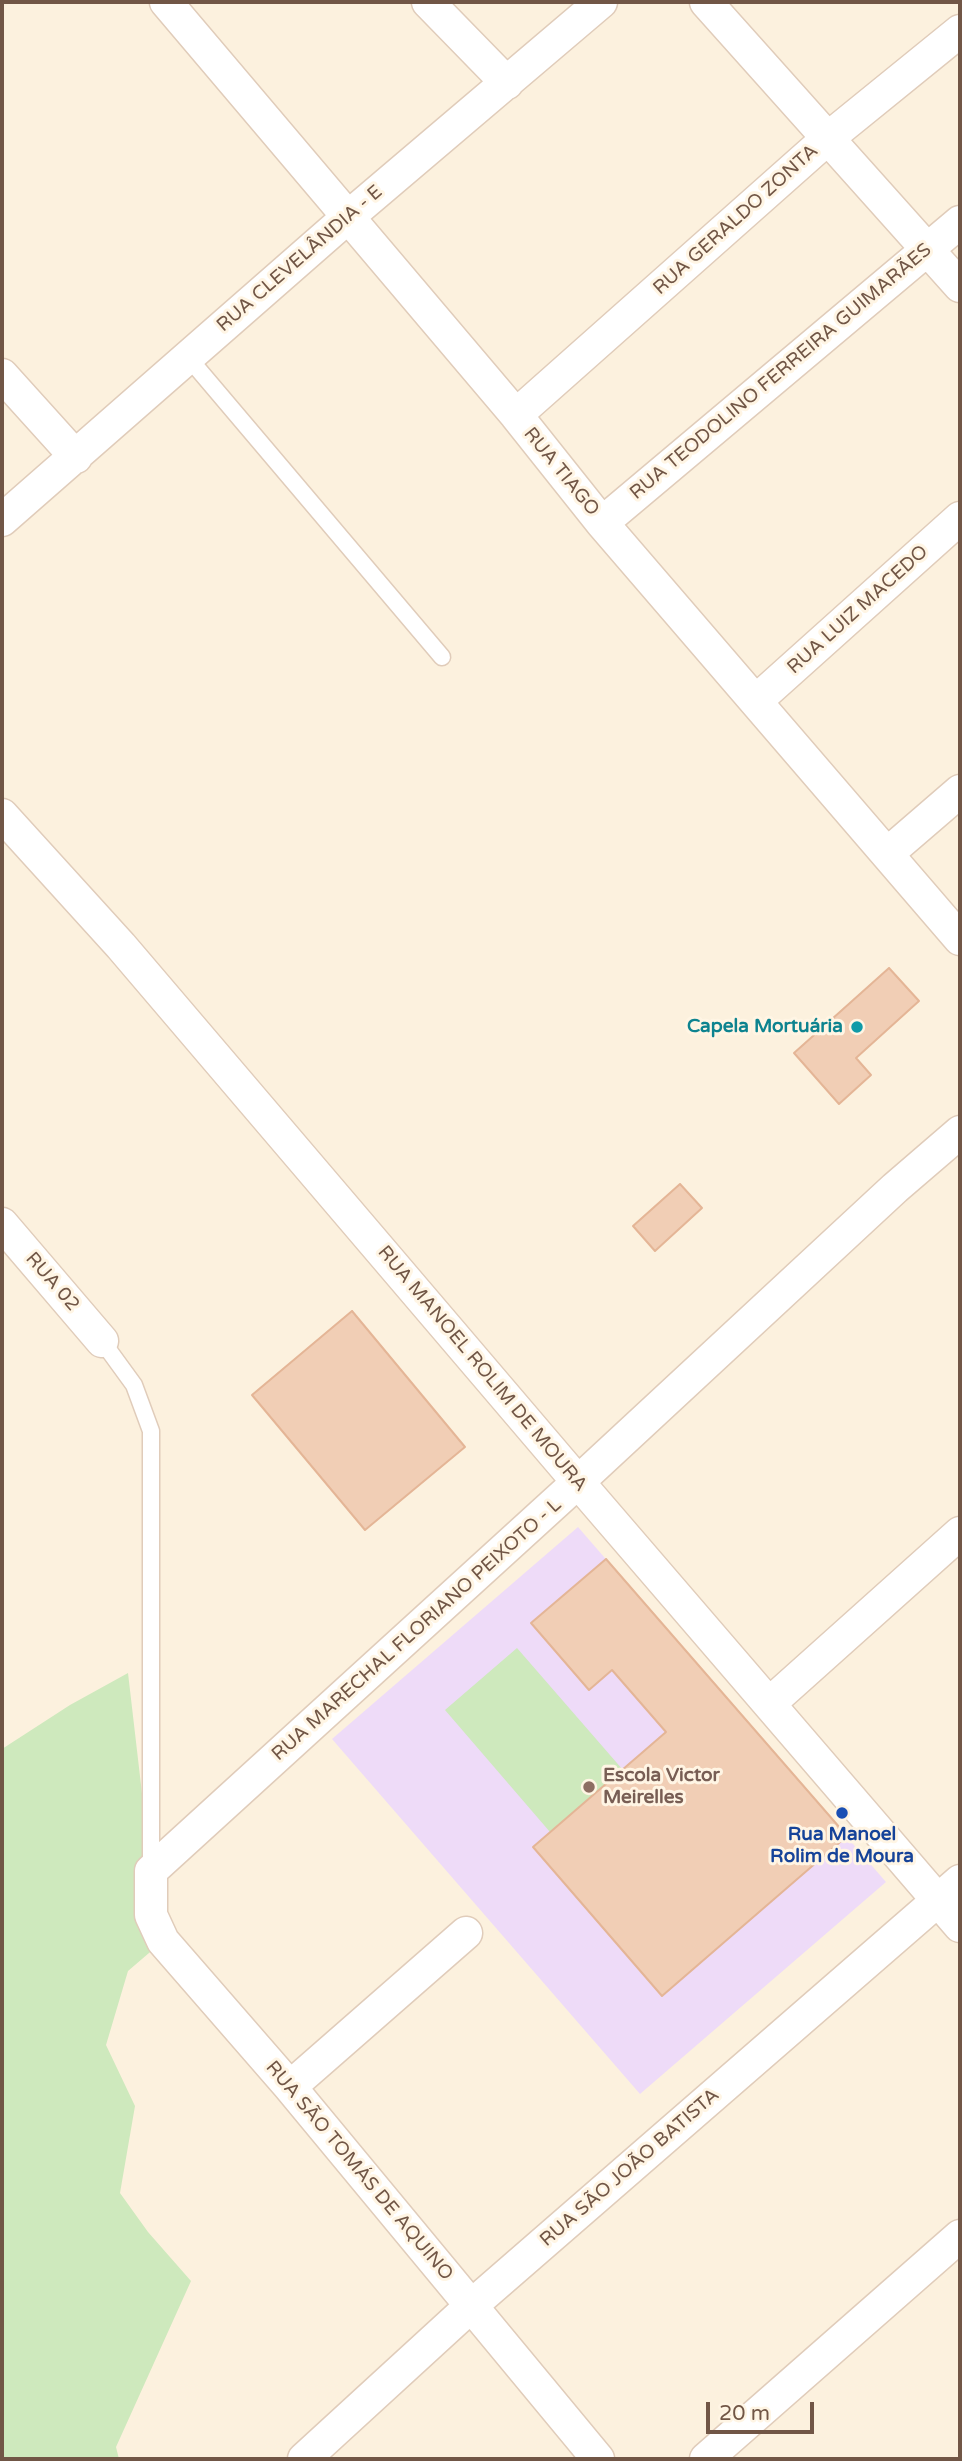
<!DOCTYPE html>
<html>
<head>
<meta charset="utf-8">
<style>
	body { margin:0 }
	#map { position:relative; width:962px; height:2461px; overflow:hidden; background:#fcf1de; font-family:"Varela Round",sans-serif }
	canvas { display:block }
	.frame { position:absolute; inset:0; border:4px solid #715646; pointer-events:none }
	.scale { position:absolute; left:706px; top:2402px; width:108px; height:32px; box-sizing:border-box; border:4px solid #715646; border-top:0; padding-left:9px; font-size:21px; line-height:24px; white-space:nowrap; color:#715646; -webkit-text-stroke:5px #fff5e4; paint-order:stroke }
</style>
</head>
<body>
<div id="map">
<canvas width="962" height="2461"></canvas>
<div class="frame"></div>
<div class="scale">20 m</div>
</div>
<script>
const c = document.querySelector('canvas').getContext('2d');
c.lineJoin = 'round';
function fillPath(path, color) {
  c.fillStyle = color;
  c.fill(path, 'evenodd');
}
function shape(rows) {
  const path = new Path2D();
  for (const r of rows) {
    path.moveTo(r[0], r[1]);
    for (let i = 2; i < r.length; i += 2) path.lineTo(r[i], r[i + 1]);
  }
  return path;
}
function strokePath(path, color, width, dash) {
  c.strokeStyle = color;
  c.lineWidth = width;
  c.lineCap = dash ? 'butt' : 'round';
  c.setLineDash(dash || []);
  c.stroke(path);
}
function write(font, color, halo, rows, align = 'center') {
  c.font = font + ' "Varela Round",sans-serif';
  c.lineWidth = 6;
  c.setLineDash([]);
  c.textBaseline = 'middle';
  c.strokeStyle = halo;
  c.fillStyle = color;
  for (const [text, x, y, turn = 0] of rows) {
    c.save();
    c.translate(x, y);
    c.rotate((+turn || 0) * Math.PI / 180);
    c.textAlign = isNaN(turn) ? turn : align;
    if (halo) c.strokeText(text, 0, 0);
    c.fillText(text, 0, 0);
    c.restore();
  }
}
fillPath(shape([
	[578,1527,886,1882,640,2094,332,1739]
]), '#eedbf8');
fillPath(shape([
	[517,1648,623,1770,550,1832,445,1710],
	[128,1673,151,1871,163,1941,128,1971,106,2045,135,2106,120,2193,148,2232,191,2281,116,2447,119,2459,2,2459,2,1749,70,1705]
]), '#cee9bd');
const building = shape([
	[889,968,919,1001,856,1058,871,1075,839,1104,794,1053,889,968],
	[680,1184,702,1208,655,1251,633,1226,680,1184],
	[352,1311,465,1447,365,1530,252,1395,352,1311],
	[606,1559,847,1836,662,1996,533,1847,666,1732,612,1670,589,1690,531,1623,606,1559]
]);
fillPath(building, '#f1ceb5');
strokePath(building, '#e4b596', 2);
const service = shape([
	[187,356,442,657],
	[102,1341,134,1385,151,1431,151,1869]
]);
const minor = shape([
	[166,2,516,415,602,523,960,939],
	[428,2,507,83],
	[706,2,960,286],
	[2,375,76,457],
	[516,415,827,139,960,31],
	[2,520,348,217,601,2],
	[602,523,960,222],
	[756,701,960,518],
	[2,815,121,946,578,1482,960,1926],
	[887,854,960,791],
	[2,1224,102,1341],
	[769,1704,960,1533],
	[290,2087,466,1933],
	[304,2459,471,2306,960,1881],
	[598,2459,290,2087,163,1941,151,1915,151,1871,578,1482,895,1188,960,1132],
	[706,2459,960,2236]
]);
strokePath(service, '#e0ccba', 19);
strokePath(minor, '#e0ccba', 35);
strokePath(service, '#fff', 16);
strokePath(minor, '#fff', 32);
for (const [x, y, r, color] of [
	[857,1027,7,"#0f9aa8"],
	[589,1787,7,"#8d6e63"],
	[842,1813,7,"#1a4fb4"]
]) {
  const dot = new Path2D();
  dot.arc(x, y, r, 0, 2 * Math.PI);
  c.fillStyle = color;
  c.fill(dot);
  strokePath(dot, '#fff5e4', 2.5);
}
write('19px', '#715646', '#fff5e4', [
	["RUA GERALDO ZONTA",736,220,-42],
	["RUA CLEVELÂNDIA - E",300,259,-41],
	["RUA TEODOLINO FERREIRA GUIMARÃES",781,372,-40],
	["RUA TIAGO",561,472,51],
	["RUA LUIZ MACEDO",858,610,-42],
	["RUA 02",52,1282,49],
	["RUA MANOEL ROLIM DE MOURA",482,1369,50],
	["RUA MARECHAL FLORIANO PEIXOTO - L",417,1630,-42],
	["RUA SÃO JOÃO BATISTA",630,2168,-41],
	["RUA SÃO TOMÁS DE AQUINO",359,2171,50]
]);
write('bold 19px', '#0d838f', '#fff5e4', [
	["Capela Mortuária",843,1027]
], 'right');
write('bold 19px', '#785e54', '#fff5e4', [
	["Escola Victor",603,1776],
	["Meirelles",603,1798]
], 'left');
write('bold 19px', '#164399', '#fff5e4', [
	["Rua Manoel",842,1835],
	["Rolim de Moura",842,1857]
]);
</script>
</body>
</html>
